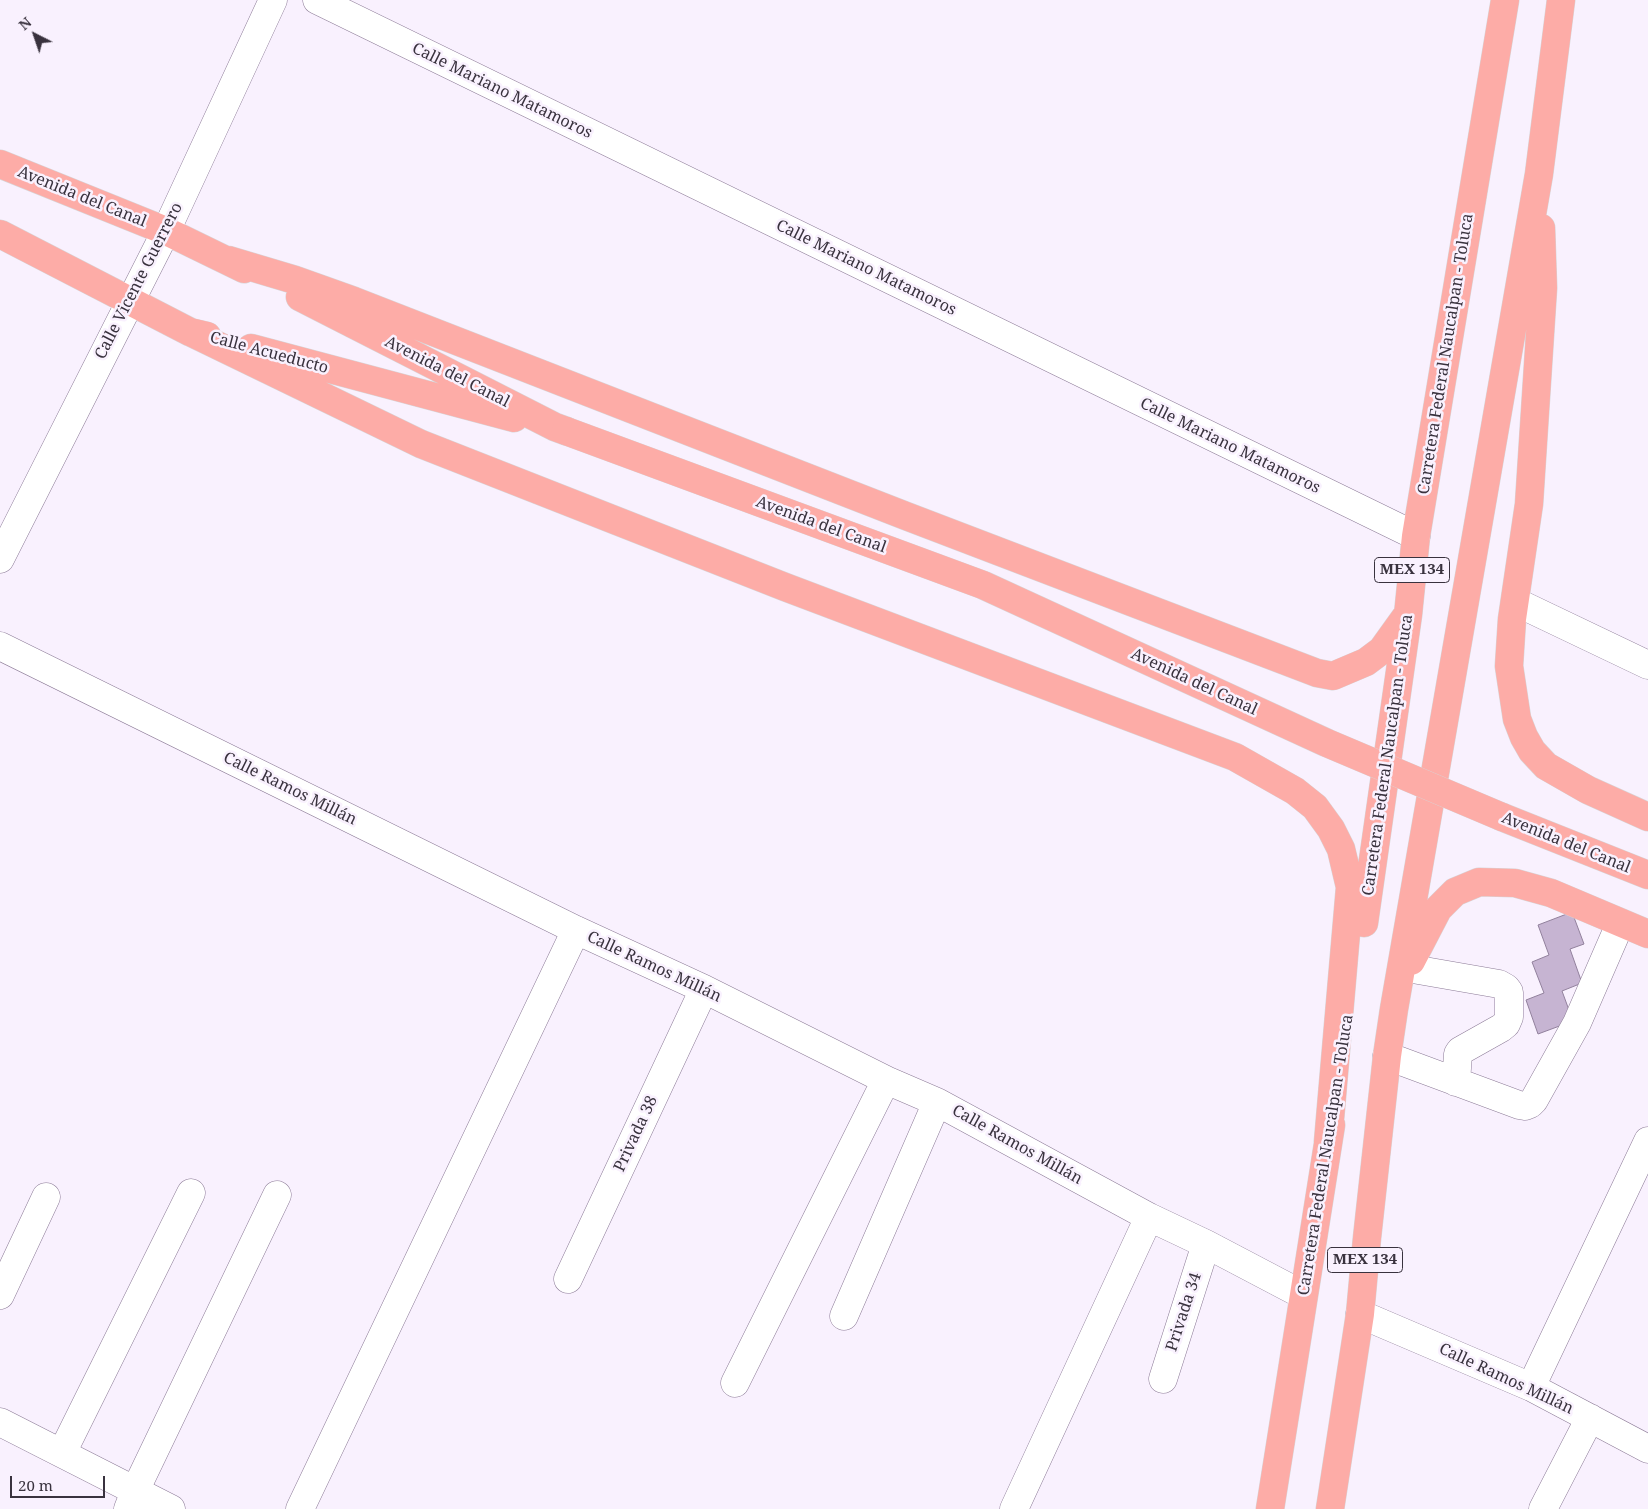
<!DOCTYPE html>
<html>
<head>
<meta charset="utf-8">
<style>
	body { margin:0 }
	#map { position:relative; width:1648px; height:1509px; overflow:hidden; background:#f9f1fe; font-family:"Noto Serif",serif }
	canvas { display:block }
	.north { position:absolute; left:10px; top:10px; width:50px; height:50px; -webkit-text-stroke:4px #f9f1fe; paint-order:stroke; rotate:319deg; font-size:14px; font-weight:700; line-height:20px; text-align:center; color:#39323e }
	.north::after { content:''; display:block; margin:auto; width:18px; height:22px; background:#39323e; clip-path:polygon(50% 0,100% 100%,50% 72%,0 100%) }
	.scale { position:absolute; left:10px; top:1476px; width:95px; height:22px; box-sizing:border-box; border:2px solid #39323e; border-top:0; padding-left:6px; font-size:15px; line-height:18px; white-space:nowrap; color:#39323e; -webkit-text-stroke:4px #f9f1fe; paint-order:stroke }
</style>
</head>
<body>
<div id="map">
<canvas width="1648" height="1509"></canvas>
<div class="north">N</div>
<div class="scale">20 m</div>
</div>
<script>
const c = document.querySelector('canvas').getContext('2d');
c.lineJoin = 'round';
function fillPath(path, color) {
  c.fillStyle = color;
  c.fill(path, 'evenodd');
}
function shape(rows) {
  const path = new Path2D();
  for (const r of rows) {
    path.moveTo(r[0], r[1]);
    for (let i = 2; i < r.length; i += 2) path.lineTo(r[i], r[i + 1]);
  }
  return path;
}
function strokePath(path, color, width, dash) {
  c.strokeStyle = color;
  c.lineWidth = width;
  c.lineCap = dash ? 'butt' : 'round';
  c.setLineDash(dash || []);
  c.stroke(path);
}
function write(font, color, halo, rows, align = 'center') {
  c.font = font + ' "Noto Serif",serif';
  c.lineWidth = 5;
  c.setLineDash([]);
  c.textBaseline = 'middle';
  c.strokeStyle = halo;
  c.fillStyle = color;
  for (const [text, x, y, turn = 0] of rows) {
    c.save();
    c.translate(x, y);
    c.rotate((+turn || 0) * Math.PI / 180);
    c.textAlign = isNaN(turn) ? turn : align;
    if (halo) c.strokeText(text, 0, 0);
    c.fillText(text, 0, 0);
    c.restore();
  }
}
const building = shape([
	[1572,912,1584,944,1570,949,1582,983,1562,991,1573,1021,1538,1034,1526,1000,1544,993,1532,962,1549,955,1538,925,1572,912]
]);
fillPath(building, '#c6b4d2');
strokePath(building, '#91809c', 1);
const minor = shape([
	[317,0,1416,536],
	[0,559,166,231,273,0],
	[1516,602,1648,665],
	[0,646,576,930,704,989,886,1080,937,1102,1149,1217,1206,1244,1303,1295],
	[1407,968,1499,984,1506,988,1509,992,1509,1017,1506,1024,1501,1028,1460,1051,1458,1054,1456,1082],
	[1387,1056,1519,1105,1525,1106,1530,1104,1534,1100,1577,1023,1620,924],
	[568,1279,704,989],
	[0,1295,46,1197],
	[1360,1314,1531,1387,1648,1449],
	[844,1316,937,1102],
	[1163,1379,1206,1244],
	[735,1383,886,1080],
	[1531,1387,1648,1141],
	[0,1422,171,1509],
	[62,1453,191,1193],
	[128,1509,135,1491,277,1195],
	[300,1509,576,930],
	[1014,1509,1149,1217],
	[1543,1509,1590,1418]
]);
const major = shape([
	[0,164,166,231,244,269],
	[1541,228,1543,288,1529,504,1512,619,1509,666,1517,719,1524,737,1532,751,1546,766,1588,790,1648,817],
	[0,234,190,332,207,336],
	[228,260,295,280,354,301,906,516,1317,673,1333,676,1366,662,1382,650,1405,618],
	[300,297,555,427,566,431],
	[190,332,421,444,785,587,1235,757,1295,791,1315,807,1331,829,1341,849,1350,887,1328,1142],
	[251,348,514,418],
	[1502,817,1648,875],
	[1364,923,1408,615,1416,536,1505,0],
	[1411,961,1438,909,1455,892,1479,882,1515,883,1551,893,1648,934],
	[1270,1509,1331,1125],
	[1330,1509,1360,1314,1367,1238,1387,1056,1394,1009,1539,174,1561,0]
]);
strokePath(minor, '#8c7b97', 29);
strokePath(major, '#d7d6d8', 29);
strokePath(minor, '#fff', 28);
strokePath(major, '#fdaca7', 28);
const majorBridge = shape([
	[566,431,983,585,1327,743,1502,817]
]);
strokePath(majorBridge, '#d7d6d8', 29, []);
strokePath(majorBridge, '#fdaca7', 28);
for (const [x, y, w] of [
	[1412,570,75],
	[1365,1260,75]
]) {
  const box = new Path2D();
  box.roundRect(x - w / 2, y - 12.5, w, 25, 4);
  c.fillStyle = '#f9f1fe';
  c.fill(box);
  strokePath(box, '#39323e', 1);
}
write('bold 15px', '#39323e', null, [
	["MEX 134",1412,570],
	["MEX 134",1365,1260]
]);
write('16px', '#39323e', '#f9f1fe', [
	["Calle Mariano Matamoros",502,91,26],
	["Avenida del Canal",82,197,22],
	["Calle Mariano Matamoros",866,268,26],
	["Calle Vicente Guerrero",139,281,-63],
	["Calle Acueducto",269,353,15],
	["Carretera Federal Naucalpan - Toluca",1446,354,-81],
	["Avenida del Canal",447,372,27],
	["Calle Mariano Matamoros",1230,446,26],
	["Avenida del Canal",821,525,20],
	["Avenida del Canal",1194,682,25],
	["Carretera Federal Naucalpan - Toluca",1388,755,-82],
	["Calle Ramos Millán",290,789,26],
	["Avenida del Canal",1566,843,22],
	["Calle Ramos Millán",654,967,25],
	["Privada 38",636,1134,-65],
	["Calle Ramos Millán",1017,1145,29],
	["Carretera Federal Naucalpan - Toluca",1326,1155,-81],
	["Privada 34",1184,1312,-72],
	["Calle Ramos Millán",1506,1379,25]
]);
</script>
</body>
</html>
